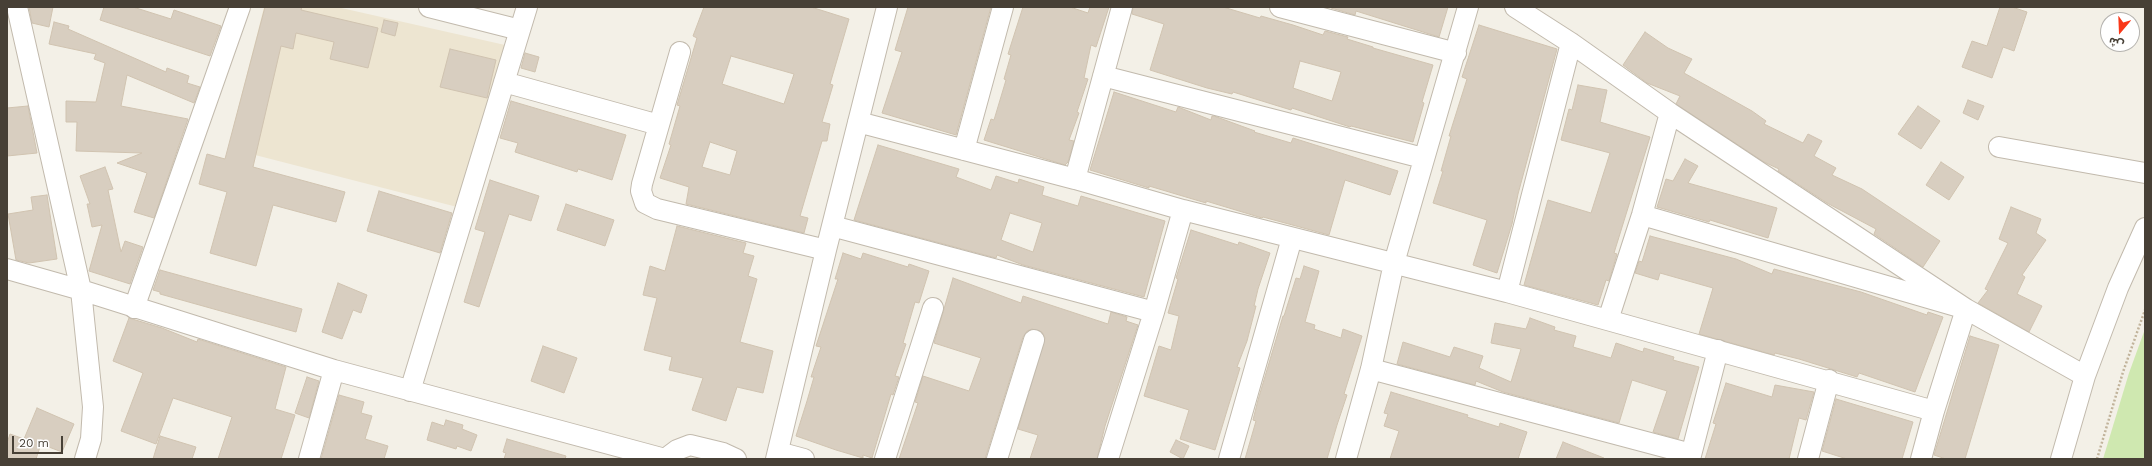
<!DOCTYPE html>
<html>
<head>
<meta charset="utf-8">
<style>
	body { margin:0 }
	#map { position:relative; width:2152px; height:466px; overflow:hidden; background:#f3f0e7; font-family:"Work Sans","Noto Sans Arabic",sans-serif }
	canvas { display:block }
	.frame { position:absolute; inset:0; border:8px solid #474036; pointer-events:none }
	.north { position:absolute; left:2100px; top:12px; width:40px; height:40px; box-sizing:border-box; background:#fff; border:1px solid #b5b3af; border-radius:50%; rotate:199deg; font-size:11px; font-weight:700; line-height:16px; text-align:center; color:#474036 }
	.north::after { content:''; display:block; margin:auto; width:14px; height:18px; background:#f93819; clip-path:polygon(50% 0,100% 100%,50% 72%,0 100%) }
	.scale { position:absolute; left:12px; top:436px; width:51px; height:18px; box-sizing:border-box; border:2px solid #474036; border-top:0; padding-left:5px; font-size:12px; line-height:14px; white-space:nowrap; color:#474036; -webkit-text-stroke:3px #fff; paint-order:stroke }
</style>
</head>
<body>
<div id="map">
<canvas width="2152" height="466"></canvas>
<div class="frame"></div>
<div class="north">ش</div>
<div class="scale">20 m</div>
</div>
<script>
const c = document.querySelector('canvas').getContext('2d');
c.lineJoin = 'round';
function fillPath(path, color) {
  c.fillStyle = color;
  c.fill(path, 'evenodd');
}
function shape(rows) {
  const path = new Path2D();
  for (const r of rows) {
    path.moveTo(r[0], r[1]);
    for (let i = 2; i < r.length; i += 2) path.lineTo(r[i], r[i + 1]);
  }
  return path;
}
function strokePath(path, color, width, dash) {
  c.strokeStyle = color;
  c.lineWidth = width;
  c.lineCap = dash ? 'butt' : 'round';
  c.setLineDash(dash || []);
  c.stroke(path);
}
fillPath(shape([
	[264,7,337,7,505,45,461,208,228,148]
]), '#ede5d1');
fillPath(shape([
	[2145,329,2145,459,2103,459,2129,373]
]), '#cfe8b0');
const building = shape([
	[29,7,53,7,49,27,32,23,29,7],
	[104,7,133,7,171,19,174,10,221,26,210,56,100,20,104,7],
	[265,7,302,7,301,10,378,28,368,68,330,59,334,42,296,33,293,49,281,46,253,167,345,192,336,222,273,205,256,266,210,253,227,192,199,184,207,154,225,159,265,7],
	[704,7,811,7,849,19,830,84,833,85,822,122,830,124,827,141,822,141,800,216,808,218,804,233,686,204,689,187,660,178,671,145,669,144,680,106,677,105,697,38,693,36,704,7],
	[731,56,794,74,784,104,722,84,731,56],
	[710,142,737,151,730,175,702,167,710,142],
	[908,7,991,7,956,135,882,113,902,52,895,50,908,7],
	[1023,7,1070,7,1088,13,1090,7,1109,7,1096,47,1091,45,1084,78,1088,79,1077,112,1079,113,1069,140,1074,141,1068,162,1065,165,984,140,991,119,994,120,1006,80,1004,79,1011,55,1008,54,1023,7],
	[1133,7,1223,7,1260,18,1261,16,1293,25,1323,35,1325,31,1348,37,1347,39,1373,47,1373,48,1433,65,1422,102,1424,103,1413,142,1351,126,1350,127,1292,108,1291,110,1233,92,1232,94,1207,88,1150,70,1164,24,1132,14,1133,7],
	[1300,61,1341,72,1332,101,1293,88,1300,61],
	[1332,7,1448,7,1439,37,1356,11,1355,15,1331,8,1332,7],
	[2000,7,2012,7,2027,12,2014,51,2003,47,1992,78,1962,67,1972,41,1987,46,2000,7],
	[384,20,398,23,395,36,381,32,384,20],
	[54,22,69,26,68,29,166,72,167,68,189,76,187,83,200,87,194,103,127,75,121,106,188,119,154,218,134,212,147,173,117,163,142,153,76,151,77,122,66,122,66,101,96,102,105,63,94,59,96,54,49,44,54,22],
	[1479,25,1557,49,1518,194,1512,224,1497,273,1473,265,1487,220,1433,203,1443,171,1441,171,1451,136,1449,136,1467,79,1462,77,1479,25],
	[1645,32,1668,48,1692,59,1684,73,1752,111,1766,121,1764,124,1803,143,1808,134,1822,141,1814,156,1836,168,1832,175,1862,189,1940,241,1923,267,1874,234,1876,229,1827,203,1778,171,1779,169,1764,162,1676,104,1680,96,1647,83,1623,65,1645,32],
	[450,49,496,60,487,98,440,87,450,49],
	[525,53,539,57,535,72,521,68,525,53],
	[1578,85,1607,90,1600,122,1650,137,1614,253,1617,254,1609,281,1606,280,1598,305,1524,285,1548,200,1591,213,1610,153,1561,140,1569,109,1572,110,1578,85],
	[1114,92,1176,112,1178,107,1211,120,1212,116,1214,116,1255,131,1254,132,1291,143,1293,138,1398,171,1390,195,1345,180,1329,235,1263,217,1262,218,1206,201,1206,203,1149,186,1149,188,1090,170,1114,92],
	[1968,100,1984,106,1978,120,1963,113,1968,100],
	[511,101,626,135,612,180,578,169,577,172,515,152,518,143,500,138,511,101],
	[28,106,37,153,7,156,7,108,28,106],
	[1918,106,1940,121,1921,149,1898,134,1918,106],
	[878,145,959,169,956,177,991,190,996,176,1018,183,1019,179,1044,187,1042,195,1078,206,1081,196,1165,221,1144,297,1023,265,997,255,996,258,854,220,878,145],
	[1010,213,1042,223,1033,252,1001,240,1010,213],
	[1685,159,1698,166,1688,183,1777,208,1768,238,1710,220,1709,222,1657,207,1666,179,1673,181,1685,159],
	[1941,162,1964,177,1949,200,1926,185,1941,162],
	[105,167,113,189,108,190,121,252,125,241,143,247,130,284,89,271,102,225,92,227,87,204,90,204,80,176,105,167],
	[490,180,539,196,531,221,509,214,479,307,464,302,485,232,475,229,490,180],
	[379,191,452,213,440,253,367,231,379,191],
	[47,195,57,259,29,263,16,260,8,214,33,210,31,197,47,195],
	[566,204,614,220,605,246,557,230,566,204],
	[2011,207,2041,219,2036,233,2046,240,2022,275,2025,277,2017,294,2042,306,2029,332,1978,303,1988,290,1985,289,2008,243,1999,239,2011,207],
	[677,226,746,243,743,253,754,256,748,276,757,279,740,342,773,351,763,393,737,387,726,421,692,410,703,378,669,370,672,357,644,350,657,298,643,295,650,266,665,271,677,226],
	[1191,230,1238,245,1239,242,1270,253,1258,289,1254,306,1256,306,1247,341,1237,367,1240,368,1215,450,1180,439,1189,410,1144,396,1159,346,1171,350,1179,316,1168,313,1178,279,1176,278,1191,230],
	[1650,236,1736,259,1772,274,1774,269,1861,292,1927,315,1928,312,1943,317,1915,392,1859,373,1857,377,1799,359,1775,353,1774,355,1699,334,1713,288,1660,273,1658,280,1635,273,1639,261,1642,262,1650,236],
	[843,253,861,259,863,253,908,267,909,264,929,271,919,303,915,302,903,343,906,344,895,376,899,377,893,395,891,394,872,458,863,455,863,458,836,450,796,436,807,401,814,377,811,377,821,347,816,346,838,279,835,279,843,253],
	[1304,266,1319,271,1305,322,1315,325,1314,329,1341,338,1343,329,1362,336,1344,394,1347,395,1337,425,1327,459,1245,459,1256,421,1253,420,1258,400,1283,316,1284,316,1296,278,1300,279,1304,266],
	[160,270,302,309,296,332,160,294,160,292,153,290,160,270],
	[953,278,1021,303,1023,296,1108,324,1111,312,1127,317,1126,321,1138,325,1105,426,1097,459,1030,459,1038,435,1018,429,1045,338,1042,332,1032,329,1027,331,1023,337,985,459,899,459,918,403,915,402,923,376,969,391,981,358,934,343,953,278],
	[338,283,367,295,361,313,353,310,342,339,322,332,338,283],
	[129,318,162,328,197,342,198,339,286,367,275,409,295,415,281,459,218,459,232,417,173,398,156,444,121,431,143,373,113,361,129,318],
	[1530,318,1555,327,1554,330,1576,336,1573,347,1611,358,1616,343,1643,352,1644,348,1674,357,1673,360,1699,367,1678,439,1653,432,1667,391,1632,380,1619,423,1503,392,1476,381,1475,385,1397,364,1403,342,1450,357,1454,347,1483,356,1479,368,1511,382,1521,349,1491,343,1495,323,1526,329,1530,318],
	[1970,336,1999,345,1965,459,1946,459,1934,455,1970,336],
	[543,346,577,358,564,393,531,381,543,346],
	[307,377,319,381,309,418,295,413,307,377],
	[1726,383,1772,397,1775,385,1814,392,1806,420,1799,418,1789,459,1705,459,1716,424,1713,423,1726,383],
	[1391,392,1468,415,1467,417,1499,427,1500,423,1527,432,1518,459,1390,459,1399,431,1384,426,1388,414,1384,413,1391,392],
	[339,395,364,402,361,413,372,416,365,439,388,446,384,459,321,459,339,395],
	[1836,399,1913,422,1902,459,1847,459,1822,451,1836,399],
	[37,408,74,424,62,452,41,444,36,459,7,459,7,443,10,434,24,439,37,408],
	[446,420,463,425,462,429,477,435,471,451,457,446,456,449,427,440,432,422,444,426,446,420],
	[160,436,196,447,192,459,153,459,160,436],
	[507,439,566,456,565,459,504,459,506,453,503,452,507,439],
	[1176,440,1189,446,1183,459,1170,452,1176,440],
	[1563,442,1604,458,1604,459,1556,459,1563,442]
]);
fillPath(building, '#d8cec0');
strokePath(building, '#d0c3b0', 1);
const minor = shape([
	[17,7,81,290,93,407,91,439,85,459],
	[429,7,520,30],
	[1280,7,1456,53],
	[1515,7,1571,43,1670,113,1966,309,2085,376],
	[680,52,642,184,641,191,645,203,657,209,826,250],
	[1103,76,1423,158],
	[504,82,659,125],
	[858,122,1075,179,1183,210,1507,292,1934,411],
	[1999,147,2145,173],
	[964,150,1003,7],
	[1075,179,1122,7],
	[1642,215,1966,309,1934,411,1921,459],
	[832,226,1154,312],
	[7,269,81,290,334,370,665,459],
	[1507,292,1571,43],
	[134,308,240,7],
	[1608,320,1642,215,1670,113],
	[1371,369,1691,454],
	[410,391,527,7],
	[778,452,804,459],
	[309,459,334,370],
	[665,459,677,450,690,445,723,453,736,459],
	[776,459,826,250,887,7],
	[885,459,933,308],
	[997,459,1034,340],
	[1108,459,1154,312,1183,210],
	[1229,459,1292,238],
	[1346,459,1371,369,1394,263,1468,7],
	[1690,459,1718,350],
	[1808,459,1829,380],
	[2061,459,2085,376,2118,288,2145,228]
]);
strokePath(minor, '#c2baad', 22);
strokePath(shape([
	[2097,459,2123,372,2145,310]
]), '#c1b39b', 2.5, [2, 2]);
strokePath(minor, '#fff', 20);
</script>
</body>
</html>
